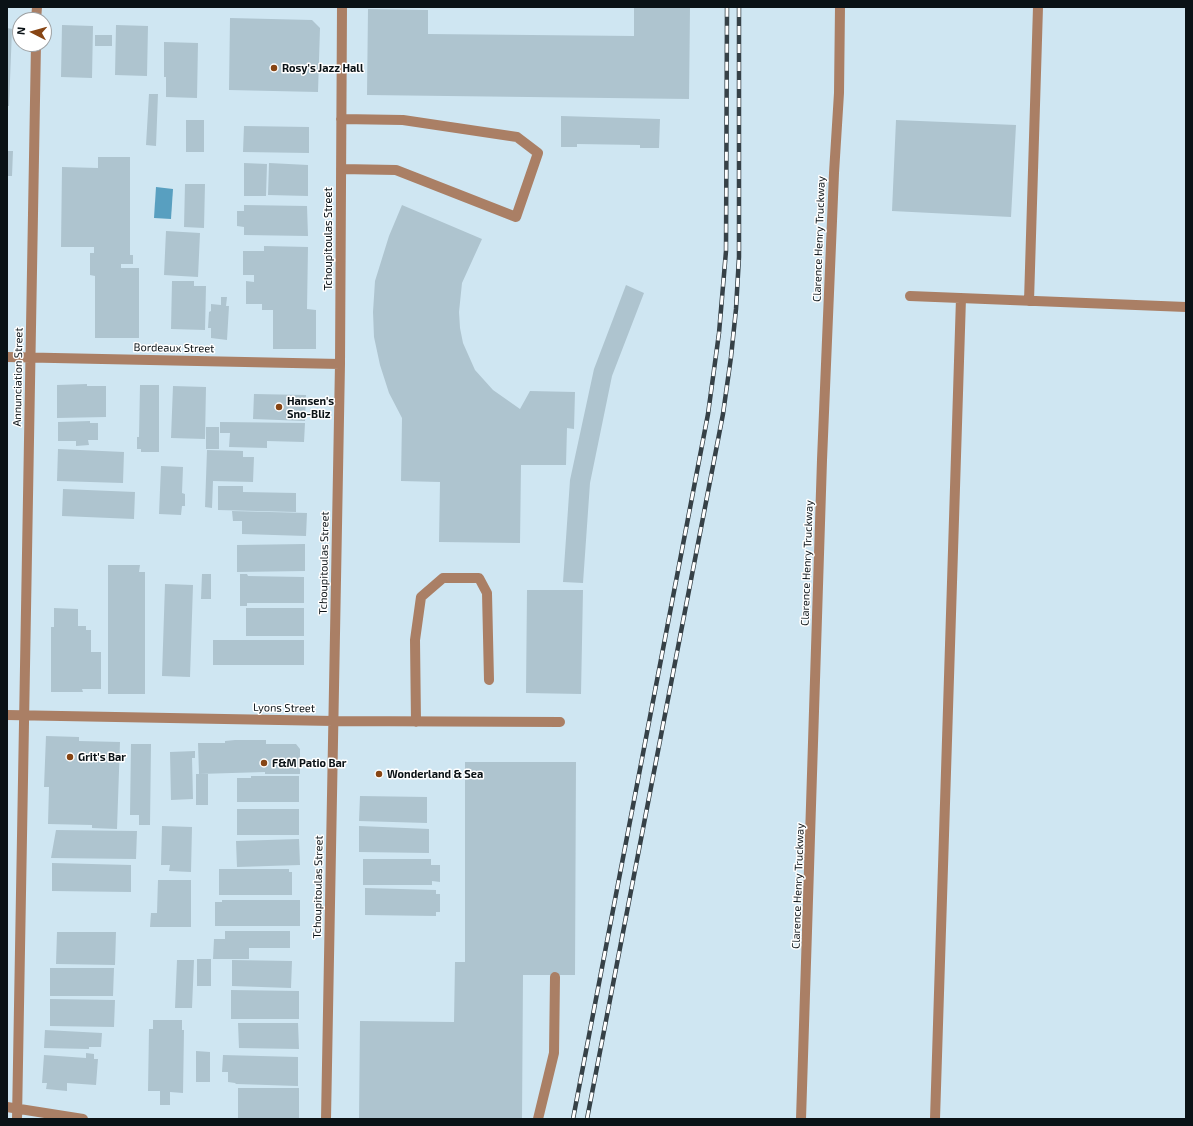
<!DOCTYPE html>
<html>
<head>
<meta charset="utf-8">
<style>
	body { margin:0 }
	#map { position:relative; width:1193px; height:1126px; overflow:hidden; background:#cfe6f2; font-family:"Exo 2",sans-serif }
	canvas { display:block }
	.frame { position:absolute; inset:0; border:8px solid #0a1216; pointer-events:none }
	.north { position:absolute; left:12px; top:12px; width:40px; height:40px; box-sizing:border-box; background:#fff; border:1px solid #9da0a2; border-radius:50%; rotate:276deg; font-size:11px; font-weight:700; line-height:16px; text-align:center; color:#0a1216 }
	.north::after { content:''; display:block; margin:auto; width:14px; height:18px; background:#874514; clip-path:polygon(50% 0,100% 100%,50% 72%,0 100%) }
</style>
</head>
<body>
<div id="map">
<canvas width="1193" height="1126"></canvas>
<div class="frame"></div>
<div class="north">N</div>
</div>
<script>
const c = document.querySelector('canvas').getContext('2d');
c.lineJoin = 'round';
function fillPath(path, color) {
  c.fillStyle = color;
  c.fill(path, 'evenodd');
}
function shape(rows) {
  const path = new Path2D();
  for (const r of rows) {
    path.moveTo(r[0], r[1]);
    for (let i = 2; i < r.length; i += 2) path.lineTo(r[i], r[i + 1]);
  }
  return path;
}
function strokePath(path, color, width, dash) {
  c.strokeStyle = color;
  c.lineWidth = width;
  c.lineCap = dash ? 'butt' : 'round';
  c.setLineDash(dash || []);
  c.stroke(path);
}
function write(font, color, halo, rows, align = 'center') {
  c.font = font + ' "Exo 2",sans-serif';
  c.lineWidth = 3;
  c.setLineDash([]);
  c.textBaseline = 'middle';
  c.strokeStyle = halo;
  c.fillStyle = color;
  for (const [text, x, y, turn = 0] of rows) {
    c.save();
    c.translate(x, y);
    c.rotate((+turn || 0) * Math.PI / 180);
    c.textAlign = isNaN(turn) ? turn : align;
    if (halo) c.strokeText(text, 0, 0);
    c.fillText(text, 0, 0);
    c.restore();
  }
}
fillPath(shape([
	[156,187,173,189,171,219,154,218]
]), '#589fc0');
fillPath(shape([
	[634,7,690,7,689,99,367,95,368,9,428,10,428,34,634,36],
	[230,18,312,20,320,28,318,92,229,90],
	[62,25,93,26,92,78,61,77],
	[116,25,148,26,147,76,115,75],
	[7,28,12,29,9,106,7,106],
	[95,35,112,35,112,46,95,46],
	[164,42,198,43,197,98,166,97,166,77,164,77],
	[149,94,158,94,156,146,146,145],
	[561,116,660,119,659,148,640,148,640,145,577,144,577,147,561,147],
	[186,120,204,120,204,152,186,152],
	[896,120,1016,125,1011,217,892,211],
	[244,126,309,127,309,153,243,152],
	[7,151,13,151,12,176,7,176],
	[98,157,130,157,130,255,133,255,133,264,121,264,121,268,139,268,139,338,95,338,95,276,90,275,90,253,94,253,94,247,61,247,62,167,98,168],
	[244,163,267,164,266,196,244,196],
	[269,163,308,165,308,196,268,195],
	[185,184,205,184,204,228,184,227],
	[244,205,307,206,308,236,244,235,244,227,237,226,237,211,244,211],
	[402,205,482,239,462,283,459,312,460,328,463,343,475,370,493,390,520,409,530,391,575,392,574,429,567,428,566,465,521,465,520,543,439,542,440,482,401,481,402,418,389,393,380,365,374,337,373,312,375,281,389,236],
	[166,231,200,233,198,277,164,275],
	[264,246,308,247,307,309,316,310,316,349,273,349,273,310,262,310,262,304,246,304,246,281,254,282,254,275,243,275,243,251,264,251],
	[172,281,194,281,194,286,206,286,205,330,171,329],
	[626,285,644,293,612,376,590,483,583,583,563,582,570,480,594,369],
	[221,297,227,297,226,306,229,306,227,340,211,338,211,328,208,328,209,312,211,311,211,304,221,305],
	[87,384,87,386,106,386,106,417,57,418,57,385],
	[140,385,159,385,159,452,141,452,141,449,137,449,137,437,139,437],
	[173,386,206,387,205,439,171,438],
	[254,394,306,395,305,421,253,419],
	[90,421,90,423,98,423,98,440,88,440,89,445,76,446,76,441,58,441,58,422],
	[220,422,305,423,304,442,267,441,267,448,229,447,230,433,220,433],
	[206,427,219,427,219,449,206,449],
	[58,449,124,452,123,483,57,481],
	[207,450,243,451,243,457,254,457,253,482,213,481,212,508,205,507],
	[161,466,183,467,182,493,185,494,185,506,182,506,181,515,159,514],
	[218,486,243,486,243,492,296,493,296,512,218,510],
	[63,489,135,492,134,519,62,516],
	[232,511,307,513,306,536,242,534,242,521,233,521],
	[305,544,305,571,237,572,237,545],
	[108,565,140,565,139,572,145,572,145,694,108,694],
	[202,574,211,574,211,599,201,599],
	[240,574,247,574,248,576,304,577,304,603,247,603,247,606,240,606],
	[165,584,193,585,190,677,162,676],
	[527,590,583,590,581,694,526,693],
	[54,608,78,609,78,626,86,626,86,630,91,630,91,652,101,652,101,689,82,689,83,692,51,692,51,627,54,627],
	[246,608,304,608,304,636,246,636],
	[213,640,304,640,304,665,213,665],
	[46,736,79,737,79,741,120,742,117,829,92,828,92,825,48,824,49,787,44,787],
	[235,740,266,740,266,744,296,744,300,749,300,774,265,774,265,772,199,774,198,743,225,743,225,741],
	[131,744,151,744,150,825,139,825,139,815,130,815],
	[195,751,195,758,192,758,193,799,171,800,170,752],
	[465,762,576,762,575,975,523,975,522,1119,359,1119,360,1021,454,1022,455,962,465,962],
	[196,774,208,774,208,805,196,805],
	[251,776,299,776,299,802,237,802,237,778,251,778],
	[360,796,427,797,427,823,359,821],
	[237,809,299,809,299,835,237,835],
	[162,826,192,827,191,872,169,871,170,865,161,865],
	[359,826,429,829,429,853,359,852],
	[56,830,137,831,136,859,51,858],
	[299,839,300,865,237,867,236,841],
	[363,859,431,859,431,865,440,865,440,882,432,881,432,885,363,885],
	[52,863,131,865,131,892,52,891],
	[219,869,289,869,289,872,292,872,292,895,219,895],
	[158,880,191,880,191,927,150,927,151,913,157,913],
	[365,888,436,890,436,894,440,894,440,912,436,912,436,916,365,915],
	[222,900,300,900,300,926,215,926,215,902,222,902],
	[225,931,290,931,290,948,249,948,249,959,213,959,214,939,225,939],
	[57,932,116,932,115,965,56,964],
	[197,959,211,959,211,986,197,986],
	[177,960,194,960,192,1008,175,1008],
	[232,960,292,961,291,988,232,986],
	[50,968,114,968,113,996,50,996],
	[231,990,299,991,299,1019,231,1019],
	[50,999,115,1000,114,1027,50,1026],
	[153,1020,182,1020,182,1030,184,1030,183,1093,170,1092,170,1105,160,1105,160,1091,148,1091,149,1029,153,1029],
	[238,1023,298,1023,299,1049,239,1048],
	[45,1030,102,1033,101,1047,89,1047,89,1049,44,1048],
	[196,1051,210,1052,210,1082,196,1082],
	[86,1053,94,1054,94,1059,98,1059,96,1085,67,1083,67,1091,46,1089,47,1083,42,1083,44,1055,86,1058],
	[223,1055,298,1057,298,1086,236,1084,235,1083,228,1082,228,1072,222,1072],
	[238,1088,299,1088,299,1119,238,1119]
]), '#aec4cf');
strokePath(shape([
	[36,20,37,7],
	[341,169,396,170,516,217,538,153,517,137,403,120,341,119],
	[910,296,1186,307],
	[1029,301,1038,7],
	[7,357,340,364],
	[7,715,333,721,560,722],
	[416,722,415,640,421,597,443,578,479,578,487,593,489,680],
	[7,1107,83,1119],
	[17,1119,36,44],
	[326,1119,340,364,342,7],
	[538,1119,554,1053,555,977],
	[801,1119,822,460,834,173,839,93,840,7],
	[935,1119,961,298]
]), '#aa7f65', 10);
const rail = shape([
	[573,1119,708,414,719,333,726,251,727,7],
	[587,1119,723,414,731,357,736,309,739,257,739,7]
]);
strokePath(rail, '#364147', 4.5);
strokePath(rail, '#fff', 3, [9]);
for (const [x, y, r, color] of [
	[274,68,4,"#874514"],
	[279,407,4,"#874514"],
	[70,757,4,"#874514"],
	[264,763,4,"#874514"],
	[379,774,4,"#874514"]
]) {
  const dot = new Path2D();
  dot.arc(x, y, r, 0, 2 * Math.PI);
  c.fillStyle = color;
  c.fill(dot);
  strokePath(dot, '#fff', 1.5);
}
write('bold 11px', '#0a1216', '#fff', [
	["Rosy's Jazz Hall",282,68],
	["Hansen's",287,401],
	["Sno-Bliz",287,414],
	["Grit's Bar",78,757],
	["F&M Patio Bar",272,763],
	["Wonderland & Sea",387,774]
], 'left');
write('11px', '#0a1216', '#fff', [
	["Tchoupitoulas Street",328,239,-90],
	["Clarence Henry Truckway",819,239,-88],
	["Bordeaux Street",174,348,1],
	["Annunciation Street",18,377,-89],
	["Tchoupitoulas Street",324,563,-89],
	["Clarence Henry Truckway",807,563,-88],
	["Lyons Street",284,708,1],
	["Clarence Henry Truckway",798,886,-88],
	["Tchoupitoulas Street",318,887,-89]
]);
</script>
</body>
</html>
